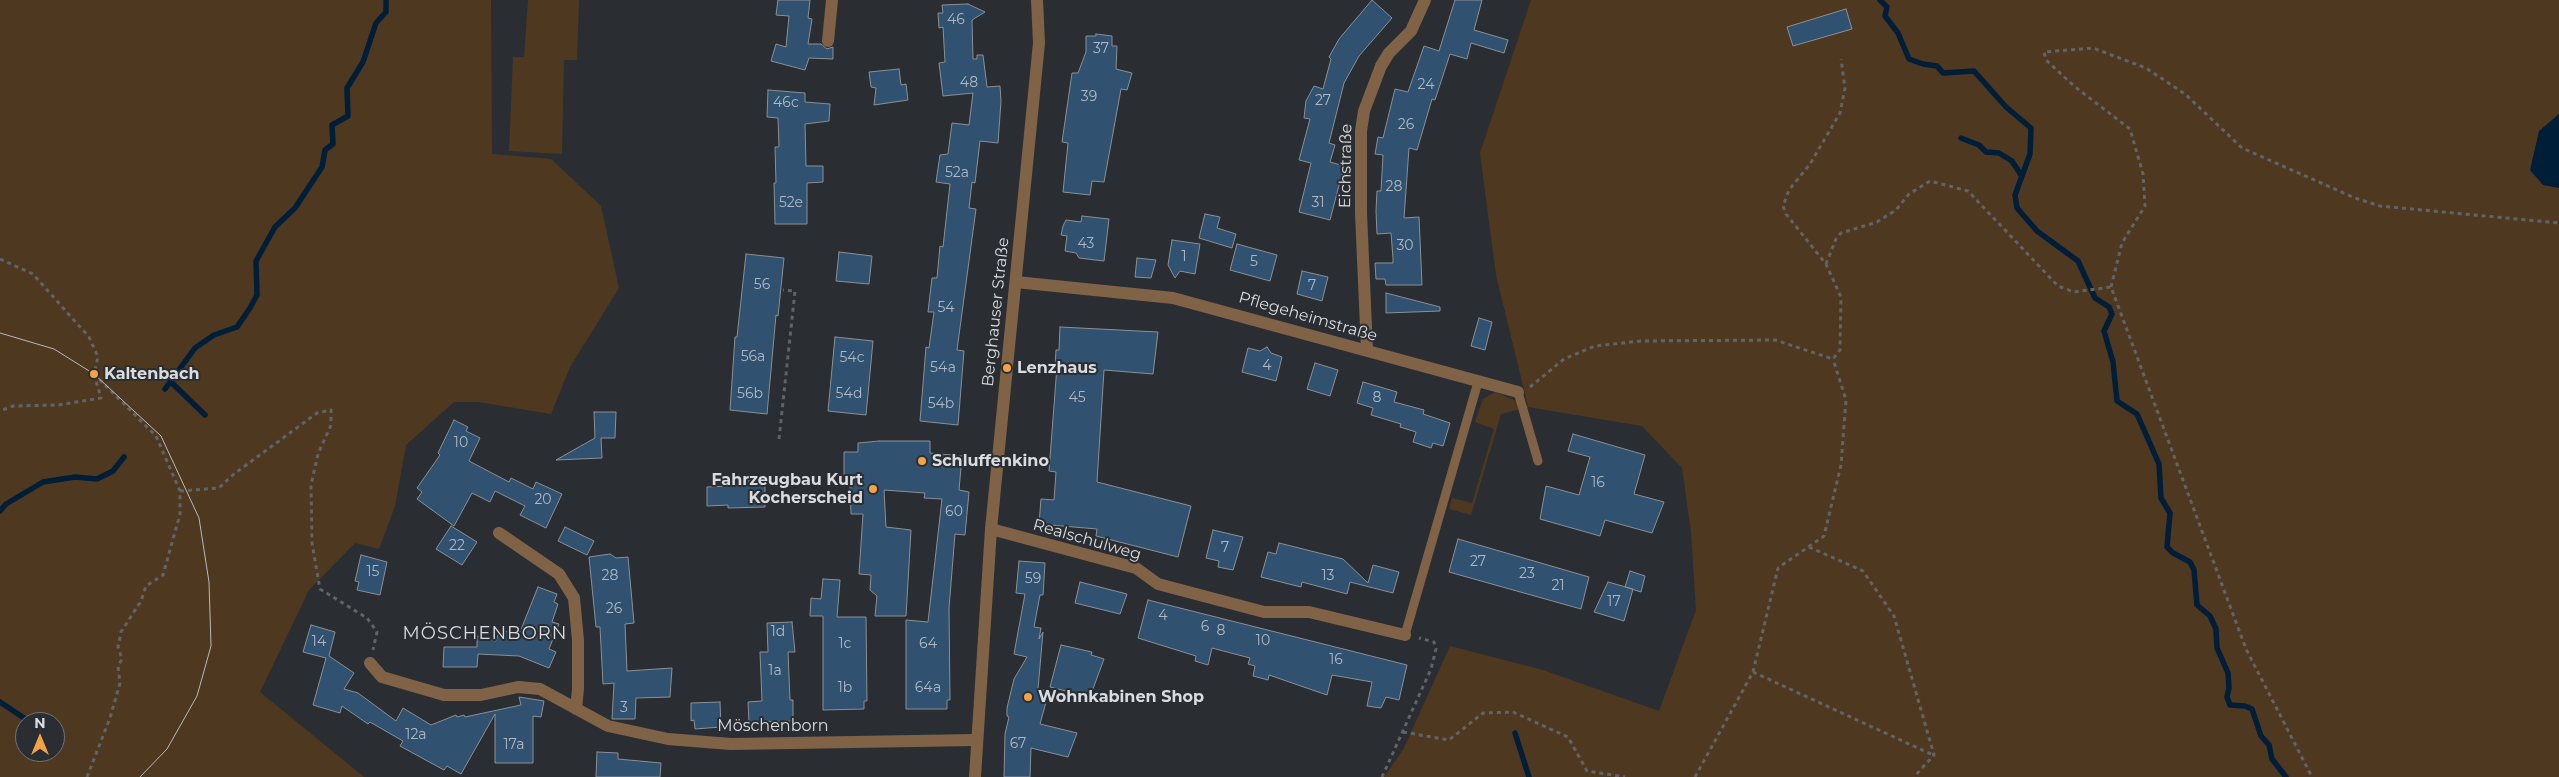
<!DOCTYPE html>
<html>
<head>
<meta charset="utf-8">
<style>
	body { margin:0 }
	#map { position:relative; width:2559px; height:777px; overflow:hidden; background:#2a2e32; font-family:Montserrat,sans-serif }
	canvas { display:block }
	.north { position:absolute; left:15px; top:712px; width:50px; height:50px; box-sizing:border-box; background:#2a2e32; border:1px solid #707477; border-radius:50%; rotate:0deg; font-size:14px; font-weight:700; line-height:20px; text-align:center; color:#dadcdf }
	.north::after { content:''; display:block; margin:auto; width:18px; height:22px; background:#f5a246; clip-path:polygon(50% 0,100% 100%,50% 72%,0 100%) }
</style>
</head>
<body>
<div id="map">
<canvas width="2559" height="777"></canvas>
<div class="north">N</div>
</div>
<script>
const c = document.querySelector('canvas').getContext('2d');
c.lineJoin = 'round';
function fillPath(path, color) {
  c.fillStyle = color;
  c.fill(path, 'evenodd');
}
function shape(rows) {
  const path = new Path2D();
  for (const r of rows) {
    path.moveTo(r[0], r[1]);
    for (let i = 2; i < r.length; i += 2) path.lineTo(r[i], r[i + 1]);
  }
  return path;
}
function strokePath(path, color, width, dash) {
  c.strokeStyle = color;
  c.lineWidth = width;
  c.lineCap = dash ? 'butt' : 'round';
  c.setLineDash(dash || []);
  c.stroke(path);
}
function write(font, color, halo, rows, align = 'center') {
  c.font = font + ' Montserrat,sans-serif';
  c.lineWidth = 4;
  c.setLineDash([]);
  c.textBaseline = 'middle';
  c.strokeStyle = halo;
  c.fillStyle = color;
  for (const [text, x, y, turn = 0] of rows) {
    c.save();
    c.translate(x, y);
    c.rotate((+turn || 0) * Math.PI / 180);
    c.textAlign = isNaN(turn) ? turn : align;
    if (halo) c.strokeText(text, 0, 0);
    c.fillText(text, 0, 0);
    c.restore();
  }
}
fillPath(shape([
	[0,0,491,0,492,154,551,159,601,206,619,288,570,367,551,414,479,402,454,402,406,445,395,506,379,549,355,543,309,590,260,692,364,777,0,777],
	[25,722,55,722,55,752,25,752],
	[528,0,579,0,577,60,564,60,562,154,509,151,513,57,524,57],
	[1531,0,2559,0,2559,777,1384,777,1404,748,1450,646,1543,670,1659,711,1696,610,1691,531,1682,468,1642,426,1528,407,1501,414,1471,515,1449,509,1452,498,1472,503,1494,429,1475,422,1483,399,1495,392,1528,406,1496,275,1480,153]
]), '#4f3820');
fillPath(shape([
	[2559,114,2559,188,2543,185,2530,170,2539,131]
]), '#001e38');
strokePath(shape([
	[1880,0,1887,7,1885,16,1898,33,1909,59,1923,64,1937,66,1943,73,1974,71,2006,107,2031,128,2030,154,2015,195,2017,208,2037,231,2078,261,2095,298,2109,307,2112,314,2104,331,2113,362,2117,401,2137,414,2159,464,2161,498,2170,513,2167,547,2173,553,2190,562,2194,570,2197,605,2210,616,2216,629,2217,648,2228,673,2229,688,2227,697,2230,705,2245,706,2252,709,2261,736,2269,745,2272,759,2286,777],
	[1961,138,1979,145,1986,152,1999,153,2012,161,2021,175],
	[171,382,205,415],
	[165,389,195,348,214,335,237,327,250,308,257,295,256,261,275,227,295,208,322,167,325,150,333,144,332,125,348,116,347,88,363,62,376,23,386,12,386,0],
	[0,511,6,504,43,482,75,477,97,479,113,471,124,457],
	[0,702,30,722],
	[1515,733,1529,777]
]), '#001e38', 5.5);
const building = shape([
	[778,0,810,0,808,18,812,19,808,44,821,44,827,49,833,47,833,59,809,58,805,70,771,61,776,44,786,47,789,16,776,15,778,0],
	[1372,0,1392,18,1359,56,1344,83,1329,143,1335,145,1330,162,1344,166,1330,220,1299,212,1311,163,1299,160,1310,119,1304,118,1306,101,1314,86,1323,89,1331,59,1329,57,1339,39,1372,0],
	[1455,0,1482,0,1474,30,1508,40,1504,53,1471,43,1467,59,1450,54,1435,100,1432,99,1417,150,1409,148,1404,218,1419,217,1422,285,1386,285,1385,279,1376,279,1375,263,1393,263,1393,258,1391,233,1377,234,1376,211,1377,191,1381,191,1383,155,1375,154,1378,137,1383,138,1395,89,1408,92,1424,46,1439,51,1455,0],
	[968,4,985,12,972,20,973,59,977,59,977,55,983,55,987,87,1000,86,1001,101,998,143,980,141,975,183,972,182,969,208,976,209,957,350,964,351,958,425,920,421,926,347,929,348,934,312,928,312,932,278,937,278,940,246,943,247,950,184,936,182,940,155,948,154,952,123,969,125,973,93,943,96,939,63,945,62,943,27,939,28,938,13,943,13,942,5,968,4],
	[1846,9,1852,29,1793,46,1787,27,1846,9],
	[1096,34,1112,36,1112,46,1117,46,1116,69,1132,73,1127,90,1121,89,1104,182,1092,181,1090,195,1063,192,1068,143,1062,142,1072,73,1078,73,1086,52,1086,36,1096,36,1096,34],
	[899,69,901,85,906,84,908,100,874,105,876,88,871,87,869,72,899,69],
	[768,90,805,93,805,102,830,104,829,121,805,124,806,166,823,166,823,182,807,183,807,224,775,224,774,183,776,183,775,147,779,147,778,118,767,117,768,90],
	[1205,214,1220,217,1217,228,1236,234,1232,248,1199,238,1205,214],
	[1082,216,1109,219,1104,261,1079,258,1076,253,1065,251,1067,236,1061,235,1063,226,1066,220,1081,222,1082,216],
	[1172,240,1200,244,1195,274,1180,271,1175,278,1168,265,1172,240],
	[1237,244,1277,255,1270,281,1230,270,1237,244],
	[839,252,872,256,869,284,836,281,839,252],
	[746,254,784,258,778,316,776,315,767,414,730,410,735,337,737,337,746,254],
	[1137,258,1156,260,1151,278,1135,277,1137,258],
	[1302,271,1328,277,1322,301,1297,294,1302,271],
	[1386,293,1440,307,1440,311,1386,313,1386,293],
	[1479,318,1492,322,1485,350,1471,346,1479,318],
	[1060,327,1158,332,1153,374,1104,370,1097,482,1191,506,1178,557,1096,536,1097,529,1039,524,1041,499,1054,500,1056,472,1049,471,1057,366,1055,366,1056,350,1059,350,1060,327],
	[835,337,873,341,866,415,828,411,835,337],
	[1267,347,1271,353,1282,357,1276,381,1242,372,1248,348,1260,351,1267,347],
	[1315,363,1338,370,1330,396,1307,389,1315,363],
	[1363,382,1397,392,1394,402,1424,410,1423,414,1450,423,1443,446,1433,443,1431,448,1413,442,1416,432,1400,427,1401,424,1371,415,1373,408,1357,403,1363,382],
	[594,412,616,412,615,438,601,438,602,458,556,460,595,438,594,412],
	[454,420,468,427,466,431,480,438,469,461,509,482,511,478,533,489,536,482,562,494,546,528,520,515,525,506,495,491,490,502,472,493,454,526,417,499,422,492,417,488,440,455,438,453,454,420],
	[1573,434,1645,455,1634,494,1664,502,1652,533,1605,520,1600,536,1540,519,1546,486,1579,495,1590,457,1568,451,1573,434],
	[879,441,930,441,930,453,962,456,959,490,969,492,965,535,955,534,949,608,950,700,947,700,947,709,906,709,906,620,928,622,942,499,924,498,925,493,884,490,886,527,911,530,906,616,875,616,877,596,870,590,871,575,859,574,863,514,851,514,850,485,844,485,844,452,858,452,858,443,879,441],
	[748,480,765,480,765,507,728,508,728,505,707,506,707,487,748,485,748,480],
	[451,526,477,542,462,565,436,549,451,526],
	[565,527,594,541,587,555,558,541,565,527],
	[1213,530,1243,537,1233,570,1218,567,1219,561,1206,558,1213,530],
	[1458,539,1589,577,1581,609,1449,572,1458,539],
	[1279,543,1343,559,1368,583,1373,565,1399,572,1393,593,1350,582,1347,594,1302,582,1301,587,1261,577,1268,552,1276,554,1279,543],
	[610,554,616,558,628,557,634,623,625,624,627,671,672,668,670,697,636,698,635,719,612,719,614,683,603,684,600,627,596,627,589,557,610,554],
	[361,555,387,562,380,595,357,590,359,582,355,581,361,555],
	[1019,561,1045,563,1043,595,1040,595,1034,627,1041,628,1039,639,1043,632,1038,689,1049,691,1040,724,1077,733,1068,757,1031,748,1030,777,1004,777,1005,734,1009,717,1007,716,1007,708,1014,679,1027,657,1014,654,1025,594,1016,593,1019,561],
	[1630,571,1645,576,1641,592,1625,587,1630,571],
	[823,579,840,580,837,617,866,617,867,701,864,701,864,709,823,710,823,616,810,616,811,598,821,599,823,579],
	[1080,582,1127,594,1120,614,1075,603,1080,582],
	[1608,582,1633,589,1624,621,1594,612,1608,582],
	[538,587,557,594,554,602,558,604,552,622,559,624,549,649,556,652,549,668,519,656,478,654,477,667,443,667,444,647,477,647,477,636,496,641,499,631,520,632,538,587],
	[1148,600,1407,665,1399,700,1386,697,1381,708,1367,706,1372,682,1332,675,1327,695,1269,675,1268,680,1253,676,1255,666,1248,664,1250,658,1212,648,1208,665,1195,661,1196,656,1138,638,1148,600],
	[792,622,795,652,788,652,790,700,793,700,793,721,749,722,748,702,762,701,760,652,768,652,767,623,792,622],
	[311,625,335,632,329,656,354,673,344,689,358,693,396,721,403,708,431,725,456,715,457,717,464,715,465,717,521,705,519,697,544,701,541,717,533,716,533,763,495,763,495,714,461,774,447,766,444,770,400,746,403,741,370,722,368,724,342,706,340,713,313,705,326,658,303,652,311,625],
	[1061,645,1092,652,1091,655,1104,659,1090,697,1050,687,1061,645],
	[720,702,721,727,695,729,694,720,691,721,691,703,720,702],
	[597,752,618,753,618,759,661,763,660,777,596,777,597,752]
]);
fillPath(building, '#30516f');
strokePath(building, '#8b9095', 1);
strokePath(shape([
	[0,259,33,274,89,337,98,357,94,374,101,398,58,405,13,406,0,411],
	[1826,264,1836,239,1841,233,1877,222,1896,210,1909,194,1930,181,1968,191,2058,286,2074,292,2111,287,2246,649,2312,777],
	[2111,287,2122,243,2145,206,2143,174,2130,129,2074,86,2046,60,2044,52,2093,48,2146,68,2185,94,2242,148,2355,198,2380,206,2559,223],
	[1530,387,1564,359,1595,346,1641,341,1775,340,1833,359,1840,350,1841,297,1826,264,1786,214,1783,206,1789,190,1810,164,1840,113,1845,88,1841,59],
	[779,439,795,291,783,290],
	[180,491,219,488,234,474,317,413,331,410,331,425,318,454,311,485,312,543,320,589,367,618,377,632,373,650],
	[1809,547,1863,571,1894,616,1934,755,1914,777],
	[1753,672,1933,755],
	[1403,732,1449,740,1483,713,1513,712,1568,737,1587,771,1625,777],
	[87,777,110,718,120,683,118,666,122,659,118,647,121,632,141,601,146,586,163,575,180,514,180,491,156,436,94,374],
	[1382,777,1431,669,1436,649,1434,642,1419,638],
	[1695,777,1753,672,1778,568,1824,536,1841,465,1846,400,1833,359]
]), '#606467', 3, [4, 4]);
strokePath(shape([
	[1518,392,1538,461],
	[1405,635,1478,382]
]), '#806347', 9);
strokePath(shape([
	[828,41,832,0],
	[1016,282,1173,298,1518,392],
	[1367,350,1361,213,1361,131,1364,111,1381,66,1389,53,1411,31,1425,0],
	[991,529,1136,568,1158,584,1264,612,1309,612,1405,635],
	[499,533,559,574,574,598,578,640,578,689,576,709],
	[370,663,382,677,444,695,481,695,518,687,540,689,608,726,668,739,731,744,976,740]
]), '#806347', 12);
strokePath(shape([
	[975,777,991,529,1039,43,1037,0]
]), '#806347', 12);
strokePath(shape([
	[0,333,54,349,94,374,161,436,199,518,209,582,211,646,197,696,167,749,140,777]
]), '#b7b9bc', 1);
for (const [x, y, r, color] of [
	[1007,368,5,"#f5a246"],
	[94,374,5,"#f5a246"],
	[922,461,5,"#f5a246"],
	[873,489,5,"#f5a246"],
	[1028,697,5,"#f5a246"]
]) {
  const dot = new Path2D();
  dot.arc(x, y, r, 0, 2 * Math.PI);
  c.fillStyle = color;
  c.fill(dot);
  strokePath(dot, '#2a2e32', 2);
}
write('14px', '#b0b9c3', null, [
	["46",956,20],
	["37",1101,49],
	["48",969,83],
	["24",1426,85],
	["39",1089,97],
	["27",1323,101],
	["46c",786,103],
	["26",1406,125],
	["52a",957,173],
	["28",1394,187],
	["52e",791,203],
	["31",1318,203],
	["43",1086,244],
	["30",1405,246],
	["1",1184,257],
	["5",1254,262],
	["56",762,285],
	["7",1312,286],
	["54",946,308],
	["56a",753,357],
	["54c",852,358],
	["4",1267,366],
	["54a",943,368],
	["56b",750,394],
	["54d",849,394],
	["45",1077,398],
	["8",1377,398],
	["54b",941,404],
	["10",461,443],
	["16",1598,483],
	["20",543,500],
	["60",954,512],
	["22",457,546],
	["7",1225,548],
	["27",1478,562],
	["15",373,572],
	["23",1527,574],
	["28",610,576],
	["13",1328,576],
	["59",1033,579],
	["21",1558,586],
	["17",1614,602],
	["26",614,609],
	["4",1163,616],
	["6",1205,627],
	["8",1221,631],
	["1d",778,632],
	["10",1263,641],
	["14",319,642],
	["1c",845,644],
	["64",928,644],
	["16",1336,660],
	["1a",775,671],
	["1b",845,688],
	["64a",928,688],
	["3",624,708],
	["12a",416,735],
	["67",1018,744],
	["17a",514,745]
]);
write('16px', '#dadcdf', '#2a2e32', [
	["Eichstraße",1346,166,-89],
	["Berghauser Straße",996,312,-84],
	["Pflegeheimstraße",1308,317,16],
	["Realschulweg",1087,540,16],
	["Möschenborn",773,726]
]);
write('bold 16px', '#dadcdf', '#2a2e32', [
	["Lenzhaus",1017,368],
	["Kaltenbach",104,374],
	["Schluffenkino",932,461],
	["Fahrzeugbau Kurt",863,480,"right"],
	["Kocherscheid",863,498,"right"],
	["Wohnkabinen Shop",1038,697]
], 'left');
c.letterSpacing = '1px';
write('18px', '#dadcdf', '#2a2e32', [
	["MÖSCHENBORN",485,634]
]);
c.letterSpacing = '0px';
</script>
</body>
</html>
